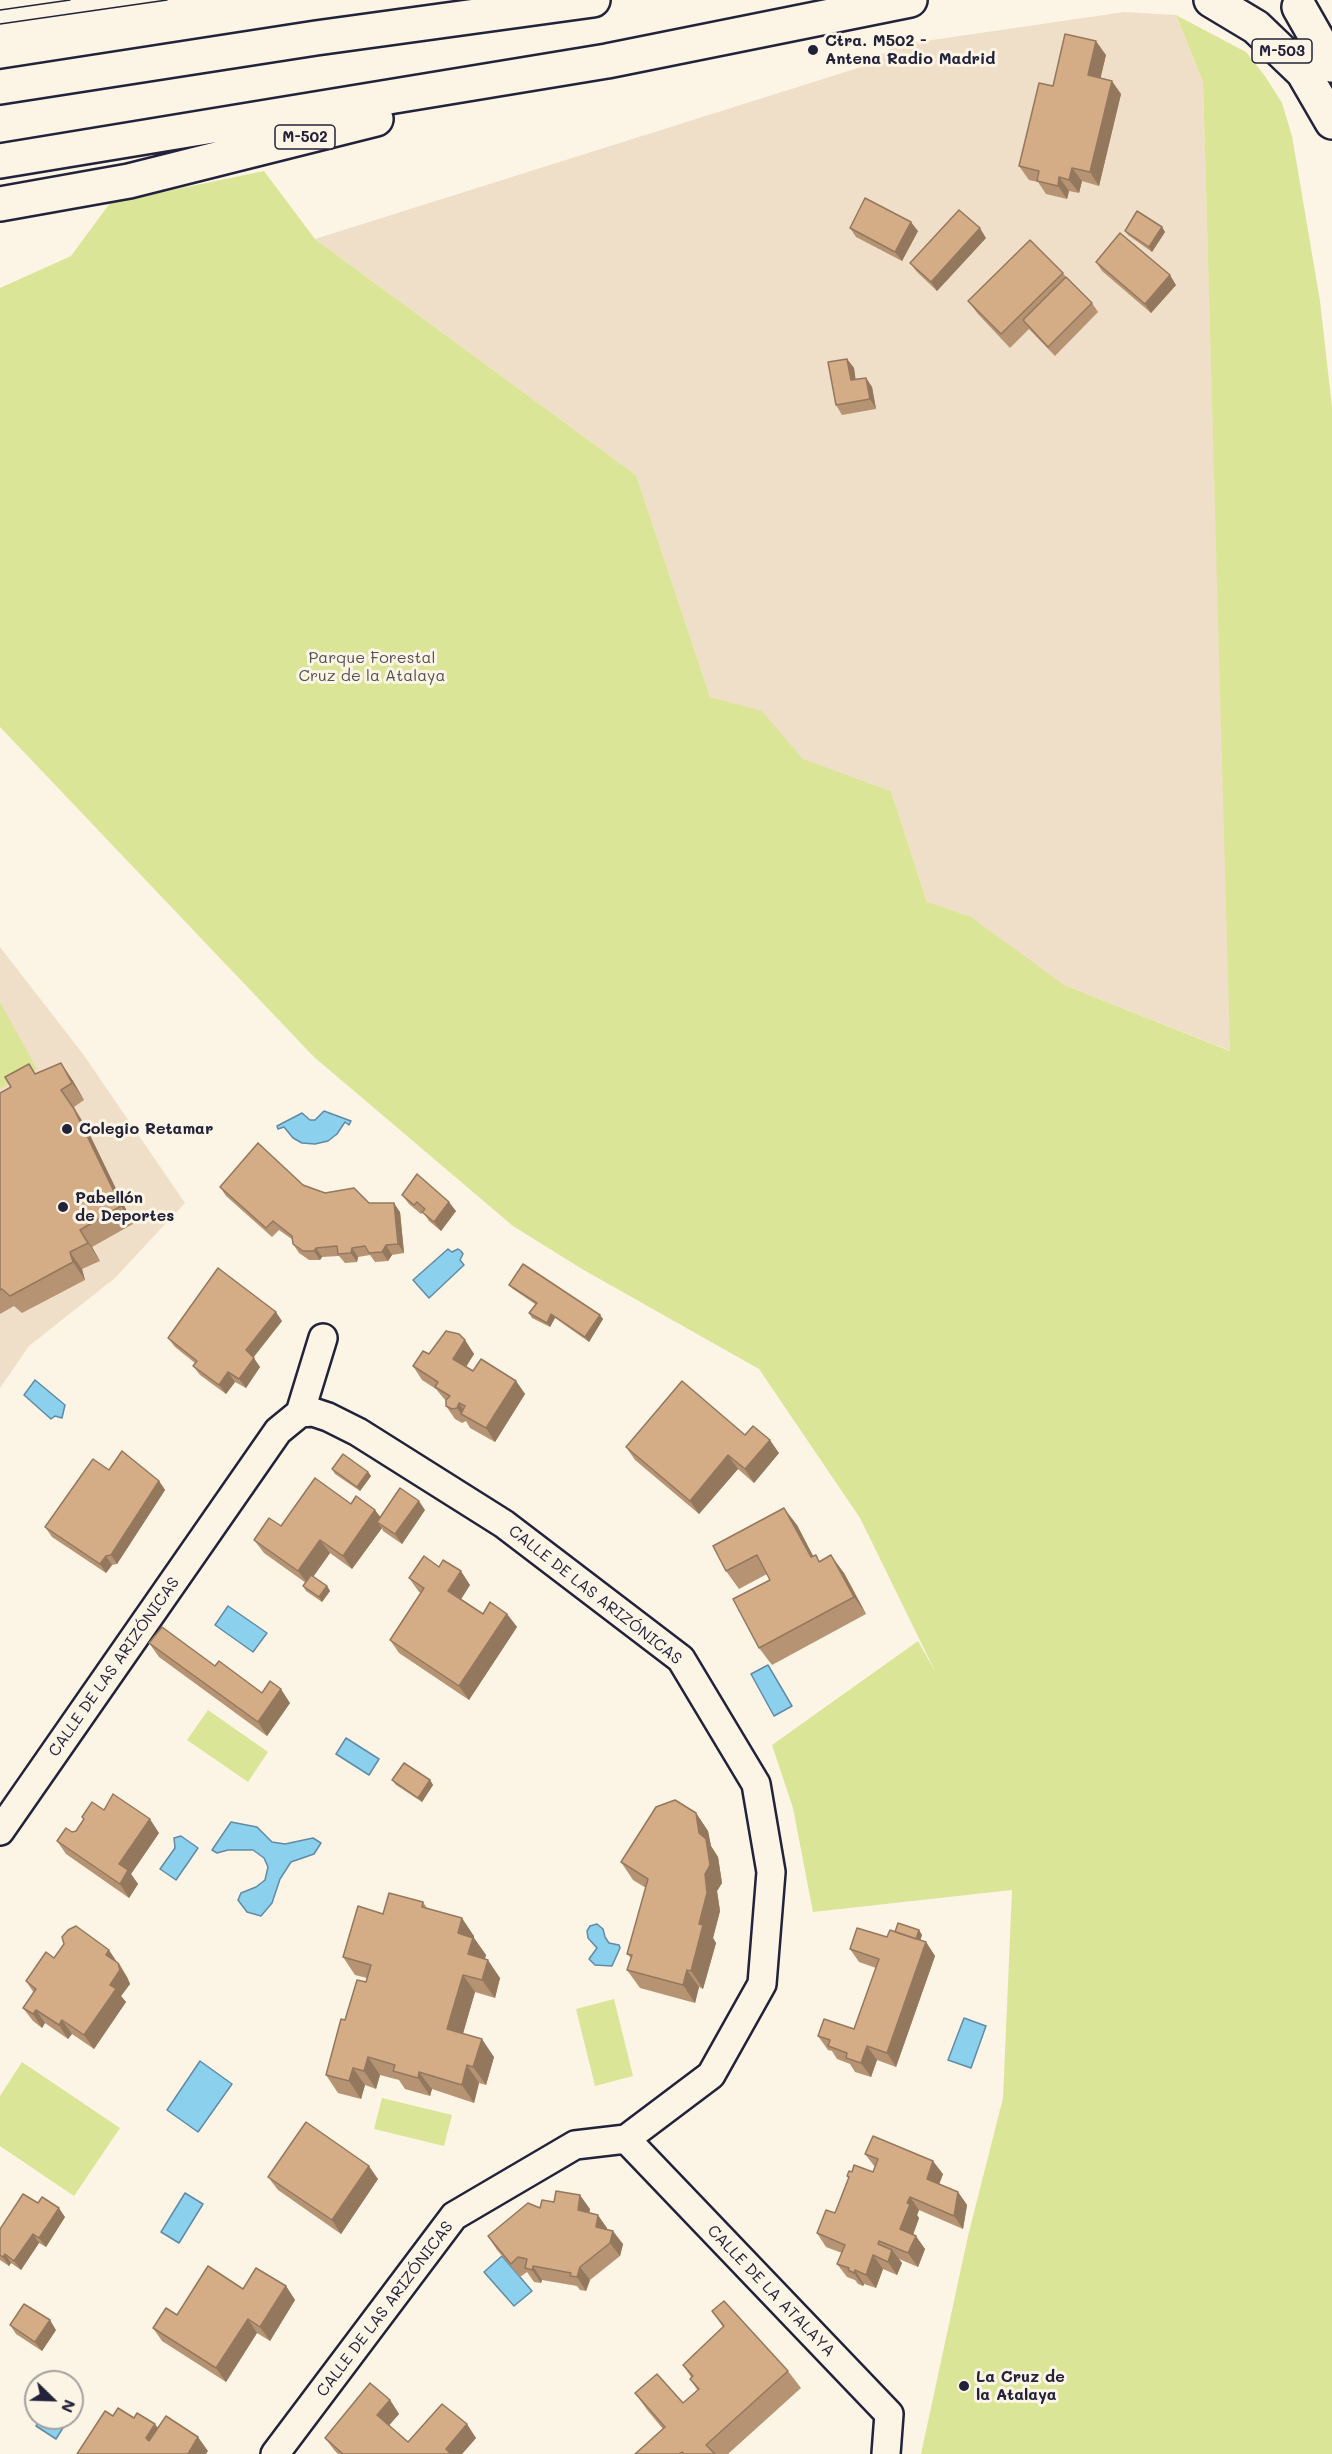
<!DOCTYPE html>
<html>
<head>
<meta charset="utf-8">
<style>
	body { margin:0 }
	#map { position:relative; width:1332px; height:2454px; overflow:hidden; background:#fcf5e5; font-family:Mali,sans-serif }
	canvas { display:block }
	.north { position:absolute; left:24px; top:2370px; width:60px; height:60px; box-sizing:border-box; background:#fcf5e5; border:2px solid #a5a1a1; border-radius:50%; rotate:113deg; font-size:16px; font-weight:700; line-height:24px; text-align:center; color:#22223b }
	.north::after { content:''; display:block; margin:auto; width:21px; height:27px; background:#22223b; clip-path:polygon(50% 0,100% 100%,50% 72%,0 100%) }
</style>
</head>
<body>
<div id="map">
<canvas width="1332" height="2454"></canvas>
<div class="north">N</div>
</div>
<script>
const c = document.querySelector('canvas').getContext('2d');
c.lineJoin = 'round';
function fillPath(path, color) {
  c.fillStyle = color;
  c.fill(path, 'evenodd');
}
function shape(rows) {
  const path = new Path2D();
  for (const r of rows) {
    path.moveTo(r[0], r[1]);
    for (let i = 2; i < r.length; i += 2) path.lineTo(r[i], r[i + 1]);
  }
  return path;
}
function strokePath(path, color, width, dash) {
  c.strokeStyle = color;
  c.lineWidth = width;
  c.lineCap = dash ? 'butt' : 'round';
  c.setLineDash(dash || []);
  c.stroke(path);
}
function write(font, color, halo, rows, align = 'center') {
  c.font = font + ' Mali,sans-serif';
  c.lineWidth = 6;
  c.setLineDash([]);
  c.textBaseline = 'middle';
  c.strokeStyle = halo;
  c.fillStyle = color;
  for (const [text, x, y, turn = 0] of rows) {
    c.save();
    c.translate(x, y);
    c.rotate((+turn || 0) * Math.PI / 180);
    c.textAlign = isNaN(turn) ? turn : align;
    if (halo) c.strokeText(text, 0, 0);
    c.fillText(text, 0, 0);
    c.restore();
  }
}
fillPath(shape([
	[1124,12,1176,15,1203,82,1231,1051,1064,985,927,902,891,791,802,759,762,712,710,697,636,475,315,239,861,67,898,45],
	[0,947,83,1054,185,1203,115,1278,29,1346,0,1388]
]), '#f0dfc8');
fillPath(shape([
	[1176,15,1246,52,1265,76,1282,103,1292,136,1320,301,1332,407,1332,2454,921,2454,968,2236,1003,2098,1012,1890,813,1912,793,1808,772,1745,918,1641,936,1673,860,1518,759,1369,582,1269,513,1226,314,1057,0,727,0,288,71,256,110,203,264,171,315,239,636,475,710,697,762,711,803,759,891,791,927,902,971,917,1064,985,1230,1051,1203,82],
	[0,1002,37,1069,0,1089],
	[208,1710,268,1752,248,1782,187,1740],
	[614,1999,633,2076,595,2086,576,2009],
	[22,2062,120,2128,74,2196,0,2146,0,2096],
	[382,2098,452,2115,444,2146,374,2129]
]), '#dae598');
const water = shape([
	[324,1111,351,1121,349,1125,345,1122,337,1134,328,1141,315,1144,302,1143,293,1138,284,1127,278,1129,277,1126,302,1113,310,1120,315,1120,324,1111],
	[448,1249,452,1252,458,1249,461,1251,463,1254,460,1260,464,1265,429,1298,413,1280,448,1249],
	[35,1380,65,1405,62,1418,55,1416,51,1419,24,1395,35,1380],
	[228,1606,267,1633,253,1652,215,1625,228,1606],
	[768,1665,792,1706,774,1716,751,1674,768,1665],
	[346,1738,379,1759,369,1775,336,1754,346,1738],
	[231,1822,257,1827,272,1842,285,1844,313,1838,321,1843,314,1854,291,1862,280,1879,272,1903,261,1916,247,1912,238,1900,241,1893,256,1887,265,1880,268,1867,264,1858,253,1850,228,1850,217,1853,212,1850,231,1822],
	[181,1836,198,1848,176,1880,160,1869,175,1848,174,1838,181,1836],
	[597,1924,603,1929,605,1937,609,1943,619,1945,620,1948,612,1966,595,1965,589,1959,597,1948,588,1938,587,1931,590,1926,597,1924],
	[964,2018,986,2026,971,2068,948,2060,964,2018],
	[200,2061,232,2084,198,2132,167,2110,200,2061],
	[185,2193,203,2204,179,2243,161,2232,185,2193],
	[502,2256,532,2291,514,2306,484,2272,502,2256],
	[41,2418,69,2418,56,2439,36,2426,41,2418]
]);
fillPath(water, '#8bd0ec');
strokePath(water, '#618aa5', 1.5);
const minor = shape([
	[300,1413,323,1338],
	[0,1831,278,1431,300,1413,313,1412,328,1417,358,1432,504,1524,681,1659,756,1784,771,1872,762,1984,711,2075,626,2139,575,2145,454,2216,275,2454],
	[626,2139,889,2414,886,2454]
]);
const highway = shape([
	[1211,0,1256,27,1303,72,1332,122],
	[1299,7,1332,65],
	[0,87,316,38,593,0],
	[0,161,607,61,910,0],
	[0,204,129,181,376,119]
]);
strokePath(minor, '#22223b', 32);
strokePath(highway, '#22223b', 38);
strokePath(minor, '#fcf5e5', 27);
strokePath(highway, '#fcf5e5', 33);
strokePath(shape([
	[0,10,70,0],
	[0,24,167,0]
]), '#22223b', 1.5);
fillPath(shape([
	[1106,55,1100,78,1121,94,1099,186,1082,181,1079,193,1069,191,1067,199,1046,194,1038,182,1029,180,1019,166,1053,86],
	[1162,227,1165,232,1152,252,1128,235,1125,231],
	[850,228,918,231,902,261,856,237],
	[986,238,937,291,917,272,910,263],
	[1096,262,1176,285,1151,313,1102,271],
	[1063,273,1066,277,1092,303,1098,312,1055,356,1029,329,1010,348,978,314,968,301],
	[847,359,854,368,855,379,866,378,872,387,876,409,842,415,836,405],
	[61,1063,73,1081,84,1100,74,1107,86,1127,133,1224,92,1247,100,1261,82,1269,85,1280,22,1313,14,1306,0,1314,0,1093,36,1074],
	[303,1185,325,1193,400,1212,404,1253,392,1255,388,1261,375,1262,370,1255,358,1257,357,1262,345,1263,339,1256,322,1257,320,1260,309,1260,299,1253,293,1244,293,1240,279,1230,272,1237,226,1196,220,1187],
	[402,1195,456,1211,441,1231,429,1221,423,1212,421,1214,409,1204],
	[509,1285,600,1315,603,1319,589,1342,555,1318,550,1327,532,1318,529,1313,535,1304,513,1289],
	[282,1321,253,1358,260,1367,246,1388,235,1382,226,1394,200,1375,193,1366,195,1363,175,1347,168,1338],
	[465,1340,474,1354,466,1367,473,1371,516,1381,525,1394,495,1442,470,1428,466,1421,462,1423,455,1419,446,1406,446,1401,436,1389,422,1380,413,1366,429,1354],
	[745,1435,779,1453,754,1483,738,1469,699,1514,635,1460,626,1447],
	[332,1469,368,1472,371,1476,360,1491,335,1474],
	[109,1470,159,1481,165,1490,117,1564,112,1565,106,1573,52,1537,45,1527],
	[351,1504,380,1517,425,1510,402,1544,383,1531,382,1528,352,1569,330,1553,313,1577,327,1586,330,1591,322,1602,306,1591,303,1586,306,1583,264,1553,254,1540,281,1526],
	[797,1525,813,1556,820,1561,844,1573,866,1614,772,1665,759,1648,770,1580,767,1574,739,1589,726,1571],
	[439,1567,470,1585,461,1599,483,1614,507,1614,517,1627,469,1700,399,1653,390,1640,421,1593,419,1592,409,1578],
	[149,1643,215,1666,262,1693,290,1703,267,1736,159,1657],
	[392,1780,430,1780,433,1785,422,1802,396,1785],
	[104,1810,159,1833,131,1874,138,1884,129,1898,66,1854,57,1841,72,1832,76,1831,84,1819,82,1817],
	[696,1813,708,1831,711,1846,718,1857,722,1883,717,1891,720,1911,713,1938,716,1943,703,1989,699,1987,695,2003,640,1988,627,1970,631,1958,627,1954,646,1888,633,1880,621,1862],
	[423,1902,427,1908,474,1936,474,1938,486,1955,485,1959,500,1978,495,1998,475,1992,463,2034,494,2057,486,2085,479,2083,474,2103,432,2089,430,2096,405,2089,399,2080,380,2075,376,2089,365,2085,361,2099,338,2093,326,2075,345,2020,366,1982,367,1978,355,1975,343,1957,383,1914],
	[919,1930,922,1935,920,1940,926,1942,935,1956,896,2067,877,2060,871,2077,855,2072,850,2064,837,2059,832,2051,828,2050,818,2036,854,2029,876,1968,859,1962,850,1949,887,1937,895,1932],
	[54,1958,119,1963,127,1977,130,1984,121,1996,126,2002,94,2049,72,2034,68,2039,45,2023,42,2028,33,2021,23,2008,34,1993,26,1981],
	[865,2154,943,2174,939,2184,958,2192,967,2205,963,2229,919,2210,917,2215,919,2218,913,2235,925,2249,918,2267,899,2259,902,2263,897,2275,883,2269,876,2288,864,2284,863,2286,858,2284,855,2280,847,2277,837,2264,842,2253,826,2247,817,2233,835,2213,849,2179,847,2176,852,2172,873,2172,875,2167],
	[268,2177,378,2179,341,2234,278,2190],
	[38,2203,65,2217,46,2247,39,2243,21,2270,11,2263,9,2266,0,2260,0,2229],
	[540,2208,590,2209,589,2213,607,2228,607,2229,623,2244,620,2256,590,2280,586,2291,580,2290,577,2286,542,2280,541,2283,534,2282,527,2272,520,2277,497,2250,488,2236],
	[286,2286,295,2300,270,2341,257,2333,226,2382,162,2341,153,2328,177,2315,243,2289],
	[712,2311,788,2371,801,2388,728,2454,635,2454,663,2429,648,2411,635,2393,683,2403,698,2391,690,2379,691,2377,683,2365,723,2327],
	[10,2325,56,2330,42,2351,16,2334],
	[390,2400,399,2414,389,2425,408,2442,476,2438,462,2454,338,2454,335,2451,325,2438]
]), '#b69473');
fillPath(shape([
	[1096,41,1106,55,1098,89,1088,75],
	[1112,81,1121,94,1099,186,1090,172],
	[1072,168,1082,181,1079,193,1069,180],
	[1059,177,1069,191,1067,199,1058,186],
	[911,222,918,231,902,261,895,252],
	[1162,227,1165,232,1152,252,1149,247],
	[980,228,986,238,937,291,931,282],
	[1170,275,1176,285,1151,313,1145,304],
	[847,359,854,368,857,389,851,380],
	[866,378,872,387,876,409,870,399],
	[61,1063,73,1081,84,1100,72,1083],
	[61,1090,86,1127,133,1224,121,1206],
	[449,1202,456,1211,441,1231,434,1222],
	[394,1203,400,1212,404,1253,398,1244],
	[80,1230,92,1247,100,1261,88,1243],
	[386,1245,392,1255,388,1261,382,1252],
	[316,1248,322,1257,320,1260,314,1251],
	[352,1248,358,1257,357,1262,351,1253],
	[70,1252,82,1269,85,1280,73,1262],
	[276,1312,282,1321,252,1359,246,1350],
	[551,1314,555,1318,550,1327,547,1323],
	[600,1315,603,1319,589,1342,585,1337],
	[465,1340,474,1354,462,1373,453,1359],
	[254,1358,260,1367,246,1388,239,1379],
	[228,1372,235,1382,226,1394,219,1385],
	[516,1381,525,1394,495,1442,486,1428],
	[459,1403,468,1417,462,1415,457,1408],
	[770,1440,779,1453,754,1483,745,1469],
	[728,1455,738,1469,699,1514,690,1501],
	[368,1472,371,1476,360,1491,357,1487],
	[159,1481,165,1490,117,1564,111,1555],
	[419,1501,425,1510,402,1544,395,1534],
	[784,1508,797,1525,823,1575,811,1557],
	[375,1510,385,1523,377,1522,382,1528,352,1569,343,1556],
	[320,1540,330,1553,308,1584,298,1571],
	[831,1555,844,1573,866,1614,854,1597],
	[106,1556,112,1565,106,1573,100,1564],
	[461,1571,470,1585,458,1604,448,1591],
	[327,1586,330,1591,322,1602,319,1597],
	[507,1614,517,1627,469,1700,459,1686],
	[281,1689,290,1703,267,1736,258,1722],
	[430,1780,433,1785,422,1802,418,1798],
	[696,1813,708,1831,711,1846,718,1857,722,1883,717,1891,720,1911,713,1938,716,1943,703,1989,691,1971,699,1924,699,1833],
	[150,1819,159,1833,131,1874,138,1884,129,1898,120,1884,119,1864],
	[462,1918,474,1936,474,1938,486,1955,481,1972,468,1954,458,1933],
	[919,1930,922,1935,918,1947,915,1942],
	[926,1942,935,1956,896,2067,887,2053],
	[109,1950,127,1977,130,1984,121,1996,126,2002,94,2049,84,2035,110,1985,106,1955],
	[488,1960,500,1978,495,1998,482,1980],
	[687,1970,699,1987,695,2003,683,1985],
	[463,1975,475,1992,459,2047,447,2029],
	[36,2010,45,2023,42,2028,33,2014],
	[62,2020,72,2034,68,2039,59,2025],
	[482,2039,494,2057,486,2085,473,2067],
	[867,2046,877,2060,871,2077,861,2063],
	[368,2057,380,2075,376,2089,364,2071],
	[467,2065,479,2083,474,2103,462,2085],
	[353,2068,365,2085,361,2099,349,2081],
	[419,2072,432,2089,430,2096,418,2078],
	[933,2161,943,2174,936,2193,927,2179],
	[369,2166,378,2179,341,2234,332,2220],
	[958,2192,967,2205,963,2229,954,2216],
	[580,2195,590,2209,587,2224,578,2210],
	[910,2197,919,2210,917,2215,919,2218,910,2243,900,2229,907,2203],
	[59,2208,65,2217,46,2247,39,2238],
	[598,2215,607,2228,606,2241,596,2227],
	[613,2231,623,2244,620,2256,610,2243],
	[33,2234,39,2243,21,2270,14,2261],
	[916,2236,925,2249,918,2267,908,2253],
	[892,2250,902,2263,897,2275,888,2262],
	[5,2254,11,2263,9,2266,3,2257],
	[873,2255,883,2269,876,2288,866,2275],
	[533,2266,542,2280,541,2283,532,2270],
	[580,2267,590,2280,586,2291,577,2277],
	[855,2270,864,2284,863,2286,854,2273],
	[286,2286,295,2300,270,2341,260,2327],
	[248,2319,257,2333,226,2382,216,2368],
	[50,2320,56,2330,42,2351,35,2342],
	[390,2400,399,2414,386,2429,377,2415],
	[155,2424,164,2437,155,2451,146,2438],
	[467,2424,476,2438,462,2454,449,2454,446,2449],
	[198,2437,208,2451,206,2454,188,2454]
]), '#94785e');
const building = shape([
	[1065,34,1096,41,1088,75,1112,81,1090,172,1072,168,1069,180,1059,177,1058,186,1037,181,1039,171,1019,166,1039,83,1053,86,1065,34],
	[865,198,911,222,895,252,850,228,865,198],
	[959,210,980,228,931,282,910,263,959,210],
	[1137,211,1162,227,1149,247,1125,231,1137,211],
	[1120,233,1170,275,1145,304,1096,262,1120,233],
	[1030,240,1063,273,1001,334,968,301,1030,240],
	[1066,277,1092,303,1048,347,1023,320,1066,277],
	[847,359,851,380,866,378,870,399,836,405,828,362,847,359],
	[61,1063,72,1083,61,1090,74,1109,121,1206,80,1230,88,1243,70,1252,73,1262,10,1296,2,1289,0,1290,0,1093,11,1087,5,1077,29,1064,35,1074,61,1063],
	[258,1143,303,1185,325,1193,354,1188,369,1203,394,1203,398,1244,386,1245,382,1252,369,1253,365,1246,352,1248,351,1253,338,1254,337,1246,316,1248,314,1251,303,1251,293,1244,292,1236,273,1221,266,1228,220,1187,258,1143],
	[417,1174,449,1202,434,1222,422,1212,425,1209,417,1202,414,1205,402,1195,417,1174],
	[523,1264,600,1315,585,1337,551,1314,547,1323,529,1313,537,1303,509,1285,523,1264],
	[218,1268,276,1312,246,1350,254,1358,239,1379,228,1372,219,1385,193,1366,197,1361,168,1338,218,1268],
	[446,1331,459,1334,465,1340,453,1359,473,1371,481,1359,516,1381,486,1428,461,1414,465,1406,459,1403,457,1408,452,1409,446,1406,446,1400,450,1396,435,1387,438,1382,413,1366,423,1351,429,1354,446,1331],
	[682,1381,745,1435,753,1426,770,1440,745,1469,728,1455,690,1501,626,1447,682,1381],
	[122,1451,159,1481,111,1555,106,1556,100,1564,45,1527,93,1459,109,1470,122,1451],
	[343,1454,368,1472,357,1487,332,1469,343,1454],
	[315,1478,351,1504,356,1496,375,1510,343,1556,320,1540,298,1571,254,1540,269,1518,281,1526,315,1478],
	[400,1488,419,1501,395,1534,377,1522,400,1488],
	[784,1508,811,1557,816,1555,819,1562,831,1555,854,1597,759,1648,733,1599,770,1580,757,1555,726,1571,713,1546,784,1508],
	[424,1556,439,1567,443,1560,461,1571,448,1591,483,1614,490,1602,507,1614,459,1686,390,1640,424,1588,409,1578,424,1556],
	[311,1575,327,1586,319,1597,303,1586,311,1575],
	[162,1627,215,1666,219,1661,262,1693,270,1681,281,1689,258,1722,149,1643,162,1627],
	[404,1763,430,1780,418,1798,392,1780,404,1763],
	[113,1794,150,1819,119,1864,128,1870,120,1884,57,1841,66,1828,72,1832,76,1831,84,1819,82,1817,92,1802,104,1810,113,1794],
	[675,1800,696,1813,699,1833,706,1839,710,1865,705,1874,707,1893,699,1924,703,1925,691,1971,687,1970,683,1985,627,1970,632,1955,627,1954,648,1879,621,1862,656,1807,675,1800],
	[389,1893,423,1902,422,1907,462,1918,458,1933,473,1938,468,1954,488,1960,482,1980,463,1975,447,2029,482,2039,473,2067,467,2065,462,2085,419,2072,418,2078,393,2071,395,2065,368,2057,364,2071,353,2068,349,2081,326,2075,341,2019,345,2020,357,1980,366,1982,371,1965,343,1957,358,1906,383,1914,389,1893],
	[898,1923,919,1930,916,1939,895,1932,898,1923],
	[76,1926,109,1950,106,1955,118,1963,120,1970,110,1985,116,1989,84,2035,62,2020,59,2025,36,2010,33,2014,23,2008,36,1989,26,1981,46,1952,54,1958,64,1944,62,1937,68,1930,76,1926],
	[857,1928,887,1937,890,1930,926,1942,887,2053,867,2046,861,2063,846,2058,847,2053,828,2046,830,2040,818,2036,824,2019,854,2029,879,1959,850,1949,857,1928],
	[306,2122,369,2166,332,2220,268,2177,306,2122],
	[873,2136,933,2161,927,2179,958,2192,954,2216,910,2197,907,2203,910,2204,900,2229,916,2236,908,2253,879,2241,878,2244,892,2250,888,2262,873,2255,866,2275,855,2270,854,2273,848,2270,849,2268,837,2264,845,2245,817,2233,826,2210,835,2213,849,2177,847,2176,849,2171,852,2172,854,2165,873,2172,878,2159,865,2154,873,2136],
	[556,2191,580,2195,578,2210,598,2215,596,2227,613,2231,610,2243,580,2267,577,2277,570,2276,571,2273,533,2266,532,2270,525,2268,527,2259,518,2257,511,2264,488,2236,528,2203,540,2208,542,2200,554,2202,556,2191],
	[23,2194,38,2203,42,2197,59,2208,39,2238,33,2234,14,2261,5,2254,3,2257,0,2255,0,2229,23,2194],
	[208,2266,243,2289,256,2268,286,2286,260,2327,248,2319,216,2368,153,2328,166,2308,177,2315,208,2266],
	[724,2301,788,2371,706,2445,715,2454,684,2454,682,2452,679,2454,635,2454,665,2427,635,2393,657,2374,683,2403,699,2389,690,2379,693,2376,683,2365,724,2326,712,2311,724,2301],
	[24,2304,50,2320,35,2342,10,2325,24,2304],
	[370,2383,390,2400,377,2415,408,2442,442,2404,467,2424,446,2449,451,2454,343,2454,325,2438,370,2383],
	[118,2408,134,2418,137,2413,155,2424,146,2438,149,2441,166,2416,198,2437,188,2454,77,2454,105,2411,113,2416,118,2408]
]);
fillPath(building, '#d4ac86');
strokePath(building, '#94785e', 1.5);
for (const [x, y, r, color] of [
	[813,50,6,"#22223b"],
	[67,1129,6,"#22223b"],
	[63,1207,6,"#22223b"],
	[964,2386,6,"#22223b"]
]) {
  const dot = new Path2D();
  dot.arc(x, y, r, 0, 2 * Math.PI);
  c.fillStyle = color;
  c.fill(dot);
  strokePath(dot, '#fcf5e5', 2);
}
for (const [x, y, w] of [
	[1282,51,60],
	[305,137,60]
]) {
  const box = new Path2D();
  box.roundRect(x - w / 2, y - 12, w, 24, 4.5);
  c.fillStyle = '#fcf5e5';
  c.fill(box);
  strokePath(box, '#22223b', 1.5);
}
write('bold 15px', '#22223b', null, [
	["M-503",1282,51],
	["M-502",305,137]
]);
write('bold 16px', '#22223b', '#fcf5e5', [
	["Ctra. M502 -",825,41],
	["Antena Radio Madrid",825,59],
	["Colegio Retamar",79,1129],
	["Pabellón",75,1198],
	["de Deportes",75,1216],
	["La Cruz de",976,2377],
	["la Atalaya",976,2395]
], 'left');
write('16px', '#505352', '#fcf5e5', [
	["Parque Forestal",372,658],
	["Cruz de la Atalaya",372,676]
]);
write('16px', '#22223b', '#fcf5e5', [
	["CALLE DE LAS ARIZÓNICAS",595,1595,38],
	["CALLE DE LAS ARIZÓNICAS",114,1667,-55],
	["CALLE DE LA ATALAYA",771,2291,46],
	["CALLE DE LAS ARIZÓNICAS",385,2309,-53]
]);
</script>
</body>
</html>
